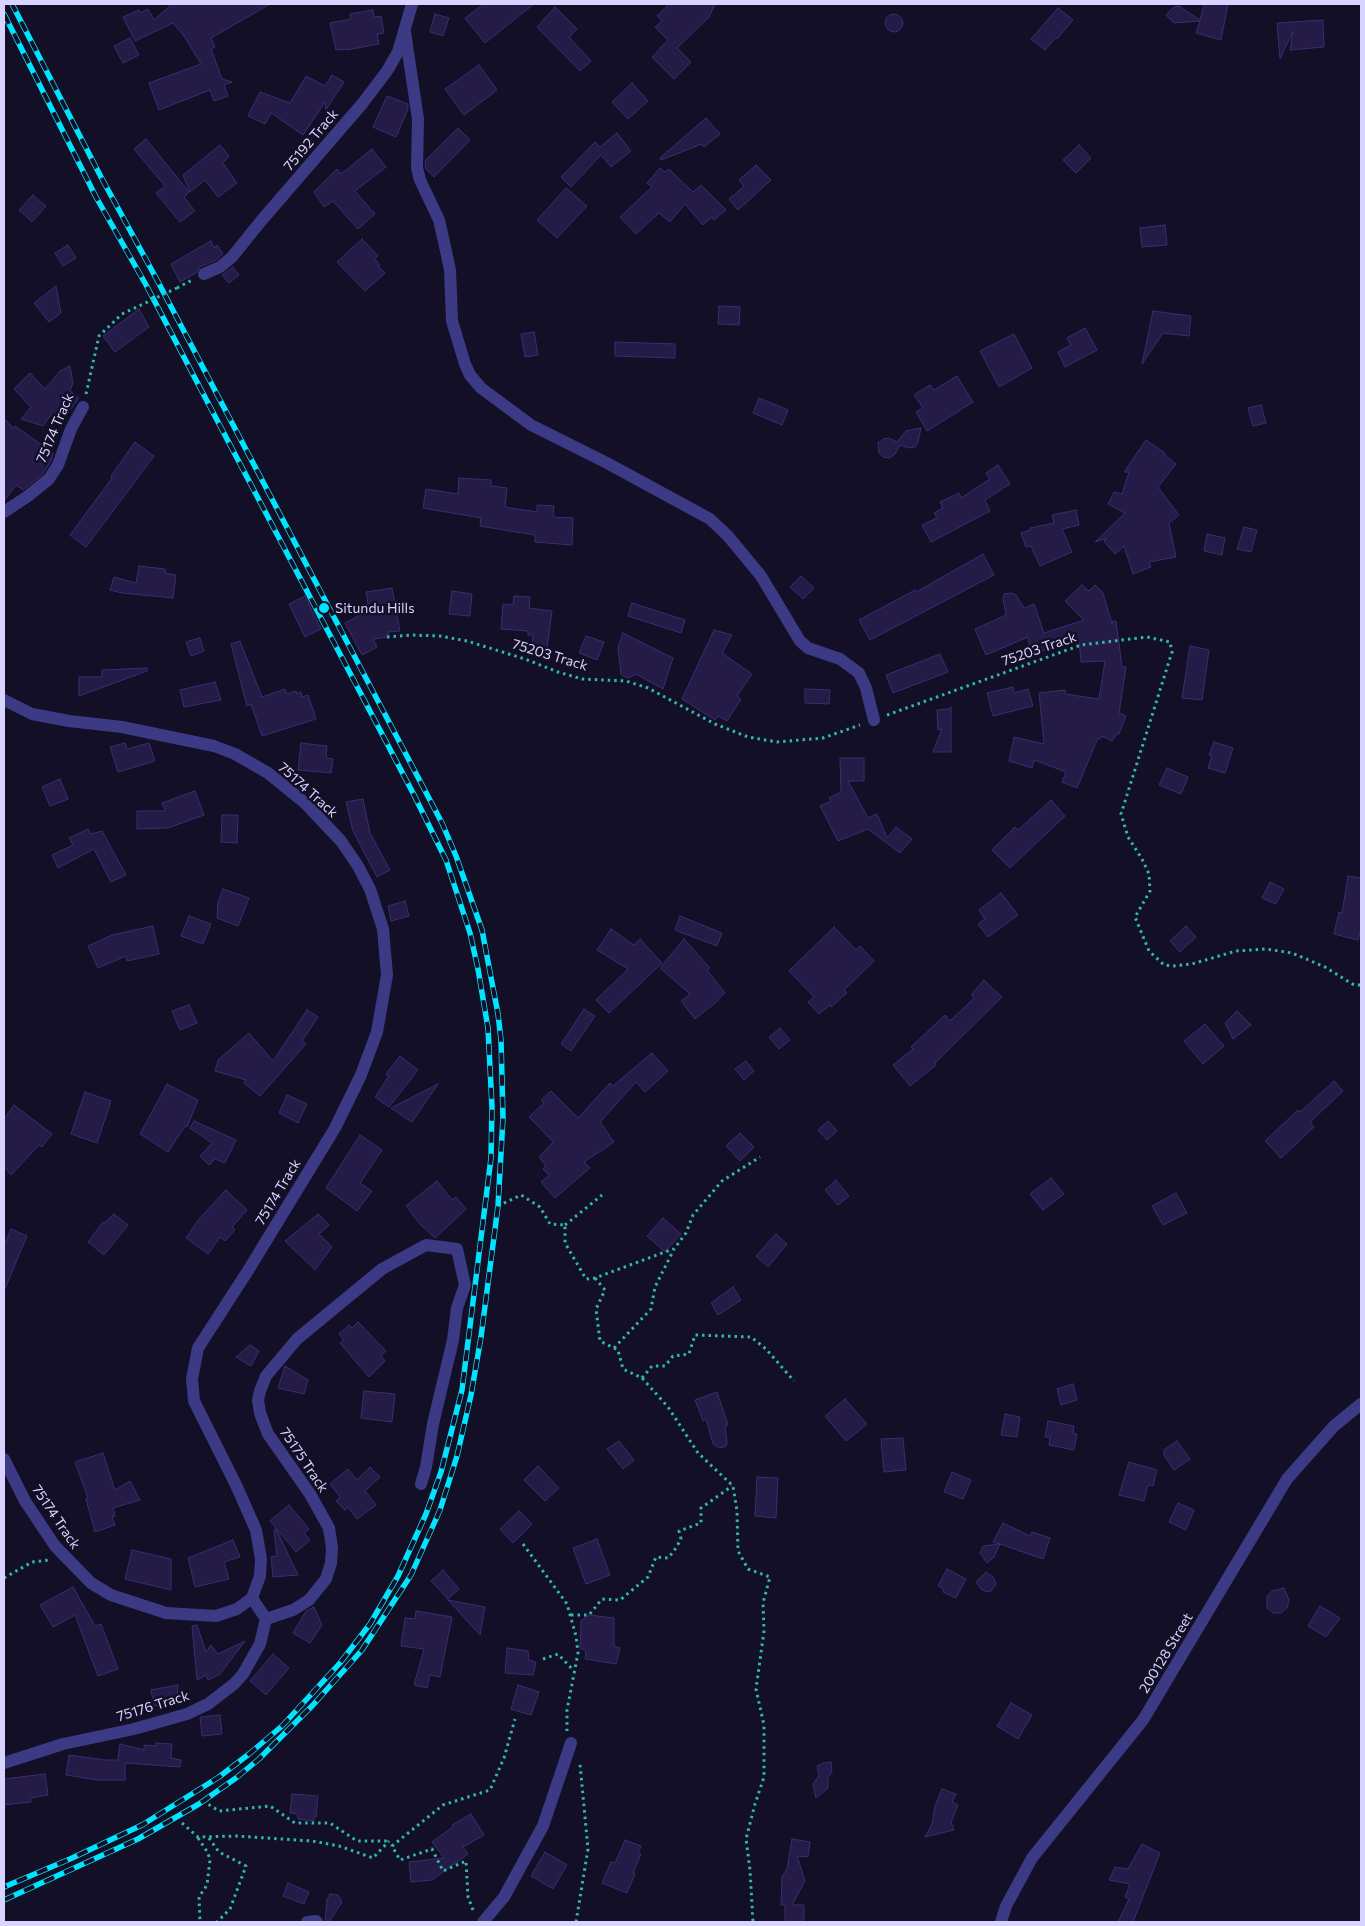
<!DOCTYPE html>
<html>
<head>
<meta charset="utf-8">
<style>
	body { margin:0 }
	#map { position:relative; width:1365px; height:1926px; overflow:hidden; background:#130f26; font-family:Commissioner,sans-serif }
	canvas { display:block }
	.frame { position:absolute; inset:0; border:5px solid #d9d4ff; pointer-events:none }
</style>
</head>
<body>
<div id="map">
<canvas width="1365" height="1926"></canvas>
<div class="frame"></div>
</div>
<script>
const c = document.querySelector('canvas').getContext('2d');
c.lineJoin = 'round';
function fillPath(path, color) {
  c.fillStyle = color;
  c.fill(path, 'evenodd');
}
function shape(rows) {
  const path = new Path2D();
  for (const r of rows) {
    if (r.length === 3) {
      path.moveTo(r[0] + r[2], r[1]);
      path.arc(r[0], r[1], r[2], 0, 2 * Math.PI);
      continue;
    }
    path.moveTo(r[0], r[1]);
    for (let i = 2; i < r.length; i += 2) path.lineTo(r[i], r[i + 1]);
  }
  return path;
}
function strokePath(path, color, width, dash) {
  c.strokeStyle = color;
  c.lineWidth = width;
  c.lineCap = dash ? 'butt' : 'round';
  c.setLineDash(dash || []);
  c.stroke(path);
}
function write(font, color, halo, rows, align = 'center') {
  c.font = font + ' Commissioner,sans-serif';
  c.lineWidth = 5;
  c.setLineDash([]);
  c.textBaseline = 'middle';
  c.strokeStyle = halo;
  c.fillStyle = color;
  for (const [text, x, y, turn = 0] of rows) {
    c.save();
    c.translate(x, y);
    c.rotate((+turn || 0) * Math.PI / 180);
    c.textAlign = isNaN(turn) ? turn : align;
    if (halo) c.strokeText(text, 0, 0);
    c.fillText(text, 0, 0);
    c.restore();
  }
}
const building = shape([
	[172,4,270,4,211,38,215,47,211,49,222,79,232,82,224,85,228,96,214,101,210,90,159,110,149,83,201,64,184,36,173,23,135,41,123,17,139,10,140,13,148,9,154,20,172,4],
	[484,4,534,4,485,43,465,18,484,4],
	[669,4,715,4,709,17,677,48,691,62,674,79,652,57,668,40,655,27,662,21,657,16,669,4],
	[1204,4,1228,4,1221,40,1196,33,1200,21,1174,23,1166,15,1174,7,1179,6,1200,20,1204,4],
	[555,7,577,29,569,37,591,61,580,71,537,27,555,7],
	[1058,8,1073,20,1057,39,1056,37,1045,50,1031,39,1058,8],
	[373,10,374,17,381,16,384,33,377,34,379,44,347,50,348,49,336,50,330,23,351,19,350,14,373,10],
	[894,23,9],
	[435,14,449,18,443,36,430,32,435,14],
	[1323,20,1324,47,1290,50,1293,31,1280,59,1277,23,1323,20],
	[130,38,139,55,123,63,114,46,130,38],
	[479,65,497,90,464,115,445,89,479,65],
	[332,75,344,82,326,110,325,102,303,135,271,113,265,124,248,116,260,92,290,103,306,76,325,86,332,75],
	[632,83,648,101,628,119,612,102,632,83],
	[387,96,408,104,408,109,396,137,373,127,387,96],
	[706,118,720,134,704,147,702,144,661,160,660,158,706,118],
	[458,128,470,140,434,177,426,169,425,161,458,128],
	[617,133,631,151,611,167,601,155,571,187,561,177,595,142,600,147,617,133],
	[146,139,189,192,184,197,195,211,180,222,156,193,165,186,134,149,146,139],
	[220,145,229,156,223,163,237,183,218,197,205,180,190,192,183,175,220,145],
	[1079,145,1091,158,1076,173,1063,160,1079,145],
	[372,149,386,167,355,191,375,214,358,229,333,201,324,207,314,192,337,169,341,174,372,149],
	[756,165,771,180,738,210,729,199,744,186,739,180,756,165],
	[660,168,665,172,669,169,693,192,701,185,726,210,714,220,712,217,703,225,685,204,670,222,659,213,636,234,620,217,652,187,647,183,660,168],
	[566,188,587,206,557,238,537,220,566,188],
	[33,195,46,206,32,222,19,210,33,195],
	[1165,225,1167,245,1142,247,1140,228,1165,225],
	[362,239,378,256,375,259,380,265,378,266,385,273,365,291,337,262,362,239],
	[211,241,214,248,217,245,223,254,216,260,200,267,196,273,180,282,171,264,211,241],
	[68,245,76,258,63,266,55,253,68,245],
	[233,267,239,275,229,283,222,275,233,267],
	[56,286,61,313,49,322,34,303,56,286],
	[719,306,740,307,739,325,718,324,719,306],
	[139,309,149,327,115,352,103,336,139,309],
	[1153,311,1191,316,1189,336,1163,333,1142,364,1153,311],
	[1085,328,1097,350,1065,367,1058,352,1071,345,1067,338,1085,328],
	[534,332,538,355,525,357,521,334,534,332],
	[1014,334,1032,368,999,387,980,351,1014,334],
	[615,342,675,344,675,358,615,356,615,342],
	[70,366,73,383,70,391,79,398,61,422,51,415,43,426,21,419,31,407,14,389,30,373,45,389,60,371,70,366],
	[957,376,973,402,927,431,916,412,923,408,914,395,930,385,934,390,957,376],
	[759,398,788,410,782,425,753,413,759,398],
	[1261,405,1266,423,1253,426,1248,408,1261,405],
	[4,418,13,428,15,426,53,453,51,461,42,475,23,490,16,485,4,501,4,418],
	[921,428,918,442,915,447,909,448,900,445,895,454,890,458,883,457,879,453,878,443,883,439,889,438,897,442,906,431,921,428],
	[1146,440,1165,453,1164,454,1176,464,1158,487,1179,515,1169,523,1176,557,1149,562,1151,567,1133,574,1124,546,1115,554,1104,541,1107,538,1095,542,1125,513,1108,504,1114,492,1122,494,1129,472,1124,472,1146,440],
	[135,442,154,456,86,547,70,535,112,478,111,476,135,442],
	[998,465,1010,484,985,500,990,511,931,542,922,525,937,518,934,513,943,508,940,502,959,493,961,498,990,479,986,473,998,465],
	[459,478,491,480,491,486,507,488,505,507,537,512,537,505,554,506,553,517,573,518,572,545,535,542,535,535,480,526,481,518,423,508,426,489,458,494,459,478],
	[1076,510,1079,525,1062,529,1072,552,1040,566,1031,546,1026,547,1021,533,1030,530,1030,528,1054,523,1052,515,1076,510],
	[1244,527,1257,530,1251,552,1237,549,1244,527],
	[1207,534,1225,538,1222,555,1204,551,1207,534],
	[983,554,994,575,870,640,859,620,915,590,916,592,983,554],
	[139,566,165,569,165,573,176,575,173,598,122,593,110,590,114,577,136,583,139,566],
	[801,576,814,588,803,599,790,587,801,576],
	[1082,585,1089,591,1095,585,1103,593,1112,624,1113,621,1116,621,1122,667,1126,667,1119,713,1126,716,1119,734,1117,734,1112,741,1102,736,1100,739,1098,738,1077,788,1062,782,1066,772,1034,760,1032,768,1009,761,1014,737,1044,744,1039,693,1065,690,1065,694,1099,699,1105,661,1081,662,1079,639,1036,653,1035,648,1030,649,1028,637,986,655,975,629,1006,615,1003,599,1004,594,1011,593,1016,595,1024,608,1034,604,1044,633,1084,620,1065,601,1082,585],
	[392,588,400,631,388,632,389,637,373,639,377,647,362,655,345,623,369,610,366,592,392,588],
	[452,591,472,594,470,616,449,614,452,591],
	[305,596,321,629,305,637,289,604,305,596],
	[514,596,530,597,529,608,552,611,547,648,532,646,533,635,528,635,528,631,501,629,503,604,513,605,514,596],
	[632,603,685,620,681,633,628,616,632,603],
	[714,630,732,635,722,653,752,674,737,696,741,699,727,721,718,716,715,720,682,699,714,630],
	[623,633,673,658,663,689,636,674,629,678,625,677,621,674,618,648,623,633],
	[586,636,604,642,597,660,579,653,586,636],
	[200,638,204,651,191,656,186,642,200,638],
	[240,641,262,697,285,689,287,694,296,691,297,694,301,692,302,697,308,695,316,719,262,736,251,704,247,706,231,644,240,641],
	[1190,646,1209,650,1202,700,1182,698,1190,646],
	[940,654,948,672,893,693,886,675,940,654],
	[147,668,147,671,79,696,79,677,102,677,102,670,147,668],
	[215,682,221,700,184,707,180,690,215,682],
	[1013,687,1014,693,1028,689,1033,706,993,716,987,693,1013,687],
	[805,689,830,690,829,704,805,703,805,689],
	[951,707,951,752,933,752,942,729,938,730,937,710,949,709,951,707],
	[1214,742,1233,748,1225,773,1208,768,1212,756,1209,755,1214,742],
	[125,743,127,749,149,743,155,761,118,772,110,747,125,743],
	[301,743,327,746,326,758,333,759,331,773,298,770,301,743],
	[840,758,864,758,864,781,848,781,868,818,877,814,887,838,896,827,912,839,900,853,868,829,838,841,820,806,831,801,829,798,841,792,840,758],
	[1167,768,1188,777,1181,794,1159,785,1167,768],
	[60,779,68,799,50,806,42,787,60,779],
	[195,791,204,815,168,828,137,829,137,811,165,811,162,803,195,791],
	[363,799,370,833,390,870,377,877,353,831,346,802,363,799],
	[1051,800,1065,816,1010,868,992,850,1015,827,1018,830,1051,800],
	[222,815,238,815,237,843,221,842,222,815],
	[88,829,91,834,102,831,126,875,111,882,94,849,58,868,52,855,73,845,69,838,88,829],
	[1348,876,1361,878,1361,929,1358,940,1334,934,1339,912,1342,913,1348,876],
	[1270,882,1284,889,1276,904,1262,898,1270,882],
	[223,889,249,898,238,926,217,918,218,902,223,889],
	[1001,893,1018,915,988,937,978,924,985,919,979,910,1001,893],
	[405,901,409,916,391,921,388,906,405,901],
	[189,916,211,924,203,944,181,936,189,916],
	[680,916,722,933,717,946,675,930,680,916],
	[153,926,159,954,127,961,126,956,98,968,88,946,112,935,153,926],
	[1186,926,1196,937,1180,952,1170,941,1186,926],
	[834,927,856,950,860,946,874,961,844,990,847,993,831,1007,830,1005,819,1014,808,1002,814,997,789,971,834,927],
	[611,929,634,945,640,939,662,963,609,1013,596,1000,628,969,597,950,611,929],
	[684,939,710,968,707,970,725,993,718,999,719,1000,695,1019,681,1001,690,994,660,968,684,939],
	[984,980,1002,997,935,1063,936,1065,910,1086,893,1065,913,1049,911,1047,945,1015,950,1021,974,998,971,995,984,980],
	[189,1005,197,1023,180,1030,172,1011,189,1005],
	[584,1009,595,1016,571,1051,561,1044,584,1009],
	[307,1010,318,1017,302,1041,306,1044,260,1096,244,1083,246,1080,215,1071,218,1060,249,1033,273,1061,307,1010],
	[1237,1011,1251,1025,1233,1039,1225,1023,1237,1011],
	[1205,1024,1224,1046,1203,1064,1184,1041,1205,1024],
	[780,1028,790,1040,779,1049,769,1037,780,1028],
	[652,1053,668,1071,645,1092,636,1082,600,1122,614,1142,584,1162,590,1168,555,1198,541,1182,549,1175,543,1169,546,1166,539,1157,553,1142,529,1117,544,1103,541,1100,551,1091,578,1118,610,1083,613,1086,652,1053],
	[400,1056,418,1070,389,1107,375,1097,389,1076,386,1074,400,1056],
	[746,1061,754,1071,744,1080,735,1069,746,1061],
	[1334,1081,1343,1091,1310,1122,1314,1127,1281,1158,1265,1141,1298,1110,1300,1112,1334,1081],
	[167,1084,198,1100,187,1127,185,1126,168,1152,140,1134,167,1084],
	[438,1084,412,1122,391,1108,438,1084],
	[85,1092,111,1101,97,1143,71,1134,85,1092],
	[287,1095,307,1104,298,1123,279,1113,287,1095],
	[14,1105,52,1134,42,1147,39,1145,11,1175,4,1167,4,1119,14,1105],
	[194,1121,236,1140,225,1163,215,1159,209,1165,200,1156,212,1143,190,1128,194,1121],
	[828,1121,837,1131,827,1140,818,1130,828,1121],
	[740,1133,754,1147,740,1161,726,1146,740,1133],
	[360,1135,382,1150,360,1183,372,1191,357,1211,326,1188,360,1135],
	[1051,1178,1064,1194,1043,1210,1030,1194,1051,1178],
	[836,1180,849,1196,838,1205,825,1190,836,1180],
	[437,1181,452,1200,456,1197,466,1209,435,1238,420,1224,406,1206,437,1181],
	[226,1190,247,1210,232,1227,235,1230,225,1241,220,1237,208,1254,186,1238,199,1219,226,1190],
	[1176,1193,1187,1213,1163,1225,1152,1206,1176,1193],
	[114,1214,128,1225,104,1255,88,1242,103,1222,104,1223,114,1214],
	[318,1214,329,1225,319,1234,332,1247,315,1270,285,1241,318,1214],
	[663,1218,681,1234,665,1252,647,1236,663,1218],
	[11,1229,27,1236,4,1291,4,1246,11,1229],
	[776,1234,787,1244,768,1267,756,1256,776,1234],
	[733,1287,741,1300,718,1315,711,1303,733,1287],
	[358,1322,386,1351,381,1356,385,1361,369,1377,340,1343,344,1340,339,1334,349,1325,352,1328,358,1322],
	[250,1345,259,1351,251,1366,236,1357,250,1345],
	[285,1366,308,1380,304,1394,278,1388,285,1366],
	[1073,1384,1077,1400,1061,1405,1057,1389,1073,1384],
	[364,1391,395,1394,392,1422,361,1418,364,1391],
	[717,1392,728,1425,725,1426,727,1442,726,1446,720,1448,713,1444,706,1419,703,1421,695,1400,717,1392],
	[845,1399,867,1424,846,1441,825,1416,845,1399],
	[1005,1414,1020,1417,1017,1437,1001,1435,1005,1414],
	[1048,1421,1074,1426,1073,1433,1077,1434,1074,1450,1049,1445,1050,1437,1045,1437,1048,1421],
	[903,1438,906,1470,884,1472,881,1439,903,1438],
	[619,1441,634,1460,623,1469,607,1449,619,1441],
	[1177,1441,1190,1459,1174,1470,1164,1455,1164,1450,1177,1441],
	[103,1453,115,1490,130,1481,140,1500,113,1508,115,1516,112,1517,115,1525,95,1532,86,1499,88,1498,75,1462,103,1453],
	[1129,1462,1157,1470,1153,1486,1148,1485,1144,1501,1119,1495,1129,1462],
	[538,1466,559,1488,545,1501,524,1480,538,1466],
	[370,1467,380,1477,365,1491,376,1505,357,1519,348,1507,345,1510,336,1501,340,1497,330,1484,348,1469,357,1480,370,1467],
	[952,1472,971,1480,963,1499,944,1492,952,1472],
	[757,1477,778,1478,776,1518,755,1516,757,1477],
	[1178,1503,1194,1510,1186,1530,1169,1522,1178,1503],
	[289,1505,309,1529,304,1533,310,1540,296,1552,270,1521,289,1505],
	[519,1511,532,1524,513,1543,500,1529,519,1511],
	[1003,1523,1030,1536,1032,1532,1050,1538,1043,1559,1000,1544,994,1557,987,1563,980,1553,983,1546,1000,1544,993,1542,1003,1523],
	[276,1529,298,1575,273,1577,271,1557,277,1556,274,1530,276,1529],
	[597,1539,610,1575,586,1584,573,1548,597,1539],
	[233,1540,240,1557,224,1562,229,1579,195,1587,188,1558,233,1540],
	[132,1550,171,1559,171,1590,125,1579,132,1550],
	[947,1569,966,1579,956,1598,943,1592,944,1590,938,1586,947,1569],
	[443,1570,459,1589,448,1599,431,1581,443,1570],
	[986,1572,993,1577,996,1584,991,1591,986,1592,981,1589,976,1582,986,1572],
	[73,1587,95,1626,101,1624,118,1669,98,1676,75,1615,53,1627,40,1605,73,1587],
	[1284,1588,1289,1600,1287,1608,1281,1613,1273,1613,1267,1608,1267,1596,1272,1591,1284,1588],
	[448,1600,485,1607,480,1635,448,1600],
	[1320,1606,1340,1618,1326,1637,1308,1626,1320,1606],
	[314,1607,322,1625,310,1643,293,1633,306,1611,314,1607],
	[416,1611,452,1617,440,1677,430,1675,427,1688,414,1685,424,1649,401,1646,405,1618,415,1619,416,1611],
	[589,1615,614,1618,614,1646,620,1648,616,1664,585,1659,586,1651,580,1648,581,1621,589,1615],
	[197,1625,206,1652,211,1645,218,1654,245,1641,220,1674,208,1680,206,1675,197,1680,192,1626,197,1625],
	[507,1648,528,1651,529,1660,536,1662,533,1675,505,1673,507,1648],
	[273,1654,289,1668,266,1695,250,1681,273,1654],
	[178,1685,177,1702,154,1706,151,1690,178,1685],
	[518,1685,539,1692,531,1715,511,1709,518,1685],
	[1011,1703,1032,1715,1018,1739,997,1726,1011,1703],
	[220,1715,222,1734,202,1736,200,1717,220,1715],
	[156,1743,172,1744,171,1758,181,1760,180,1767,125,1763,125,1780,97,1780,66,1775,69,1755,105,1760,118,1760,120,1744,144,1750,144,1745,156,1746,156,1743],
	[831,1762,832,1772,828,1777,828,1788,816,1798,813,1784,819,1776,817,1766,823,1763,831,1762],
	[45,1774,48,1795,30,1798,31,1802,4,1805,4,1779,45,1774],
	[942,1789,956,1794,952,1802,958,1805,951,1822,954,1830,925,1837,932,1824,935,1806,942,1789],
	[292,1794,318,1796,316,1817,314,1817,314,1821,298,1819,298,1814,290,1813,292,1794],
	[471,1814,484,1835,463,1847,468,1854,432,1880,411,1882,409,1862,444,1858,432,1842,453,1827,452,1825,471,1814],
	[792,1839,810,1842,808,1857,797,1856,805,1881,792,1905,804,1905,804,1922,785,1922,785,1905,781,1905,782,1877,787,1869,792,1839],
	[625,1840,641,1846,638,1853,641,1854,633,1873,635,1874,627,1893,602,1883,611,1862,615,1863,625,1840],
	[1142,1844,1160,1853,1133,1922,1118,1922,1129,1899,1125,1897,1130,1884,1109,1880,1115,1867,1128,1869,1142,1844],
	[545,1852,567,1865,553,1889,531,1876,545,1852],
	[288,1883,309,1892,304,1904,283,1896,288,1883],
	[330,1894,338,1895,342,1902,329,1922,325,1922,327,1899,330,1894]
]);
fillPath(building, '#241b47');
strokePath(building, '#3b2d73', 1);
strokePath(shape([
	[177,288,192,280],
	[86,394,99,336,122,314],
	[387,637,411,635,440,636,467,641,525,659,558,672,582,679,626,681,648,688,715,724,748,737,777,742,823,738,860,725],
	[887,715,1081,645,1147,637,1170,642,1172,652,1121,814,1128,837,1142,859,1149,874,1150,891,1135,917,1149,951,1164,965,1173,966,1192,964,1236,951,1266,949,1292,953,1325,967,1354,985,1361,985],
	[498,1206,521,1195,540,1207,550,1224,565,1225,565,1243,586,1279,595,1278,673,1249],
	[565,1225,602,1195],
	[595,1278,605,1290,596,1309,600,1341,618,1350,623,1369,642,1378,668,1407,698,1453,733,1486,737,1511,738,1551,748,1569,770,1577,763,1603,764,1631,756,1689,764,1725,764,1777,755,1804,746,1839,750,1870,753,1922],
	[614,1348,651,1309,655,1287,674,1249,686,1233,693,1215,722,1181,760,1157],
	[642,1378,652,1366,665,1366,673,1356,689,1354,695,1335,751,1337,766,1349,794,1381],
	[523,1544,567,1604,576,1636,578,1653,567,1710,567,1731],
	[4,1578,32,1562,49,1560],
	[571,1615,589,1615,602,1599,620,1600,648,1577,656,1557,668,1558,674,1551,681,1539,679,1531,701,1523,701,1508,732,1486],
	[543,1659,558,1654,574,1671],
	[203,1801,219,1811,270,1806,295,1823,330,1823,357,1841,388,1841],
	[182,1823,198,1837,236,1836,312,1841,339,1846,373,1858,389,1841],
	[198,1838,208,1853,210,1860,207,1885,199,1897,200,1922],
	[209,1838,219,1852,246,1866,230,1909,217,1922],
	[473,1910,468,1897,466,1861,443,1871,432,1849,400,1860,392,1846,443,1805,490,1790,504,1758,515,1719],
	[576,1922,588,1849,580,1764]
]), '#2fb8b0', 3, [2.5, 4]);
strokePath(shape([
	[405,32,418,119,417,168,420,180,439,220,444,242,450,270,452,321,465,364,470,375,481,388,531,425,607,463,710,519,728,536,761,576,800,641,808,648,840,659,859,673,866,688,874,720],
	[204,274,220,267,232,257,261,221,362,104,387,71,398,52,412,4],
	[4,512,28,496,49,479,58,465,71,429,83,407],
	[4,700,32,714,69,721,122,727,214,746,235,754,268,773,305,803,341,841,358,866,370,889,383,929,387,975,377,1032,361,1075,335,1128,249,1269,198,1348,192,1379,194,1401,236,1485,256,1530,261,1559,260,1576,252,1598,237,1609,216,1616,166,1613,111,1595,91,1583,55,1546,25,1501,4,1459],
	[252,1598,266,1619,293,1610,309,1600,326,1579,331,1563,332,1548,329,1528,310,1494,268,1434,260,1413,258,1400,260,1391,266,1376,297,1339,382,1269,426,1245,457,1249,465,1285,457,1308,453,1340,433,1424,426,1467,421,1484],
	[4,1763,63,1744,134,1729,187,1714,208,1704,234,1684,243,1674,260,1644,266,1619],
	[307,1922,316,1921,317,1922],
	[483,1922,504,1897,543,1826,571,1743],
	[1001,1922,1006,1906,1032,1858,1143,1720,1287,1479,1334,1426,1361,1404]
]), '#3d3a85', 12);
const rail = shape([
	[4,14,96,197,145,283,413,793,446,860,470,933,478,969,488,1028,492,1107,491,1158,462,1390,441,1472,426,1514,398,1576,370,1624,340,1663,282,1726,249,1754,219,1777,142,1825,70,1859,4,1887],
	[4,1900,138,1839,199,1804,236,1778,259,1759,313,1705,362,1650,411,1575,440,1510,457,1456,471,1395,481,1337,498,1206,503,1118,501,1040,498,1014,482,930,456,856,442,823,156,278,101,177,12,4]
]);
strokePath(rail, '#00e5ff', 5.5);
strokePath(rail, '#130f26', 4, [11]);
strokePath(shape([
	[122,314,177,288]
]), '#2fb8b0', 3, [2.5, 4]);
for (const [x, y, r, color] of [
	[324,608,6,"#00e5ff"]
]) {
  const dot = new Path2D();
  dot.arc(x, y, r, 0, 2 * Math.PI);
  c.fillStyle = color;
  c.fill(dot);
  strokePath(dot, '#130f26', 2);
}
write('14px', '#d9d4ff', '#130f26', [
	["75192 Track",311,140,-50],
	["75174 Track",55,428,-67],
	["75203 Track",1039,649,-19],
	["75203 Track",550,655,17],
	["75174 Track",308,790,42],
	["75174 Track",278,1192,-59],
	["75175 Track",304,1460,56],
	["75174 Track",56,1517,56],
	["200128 Street",1166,1653,-59],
	["75176 Track",153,1706,-17]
]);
write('14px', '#d9d4ff', '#130f26', [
	["Situndu Hills",335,608]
], 'left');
</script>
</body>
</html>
